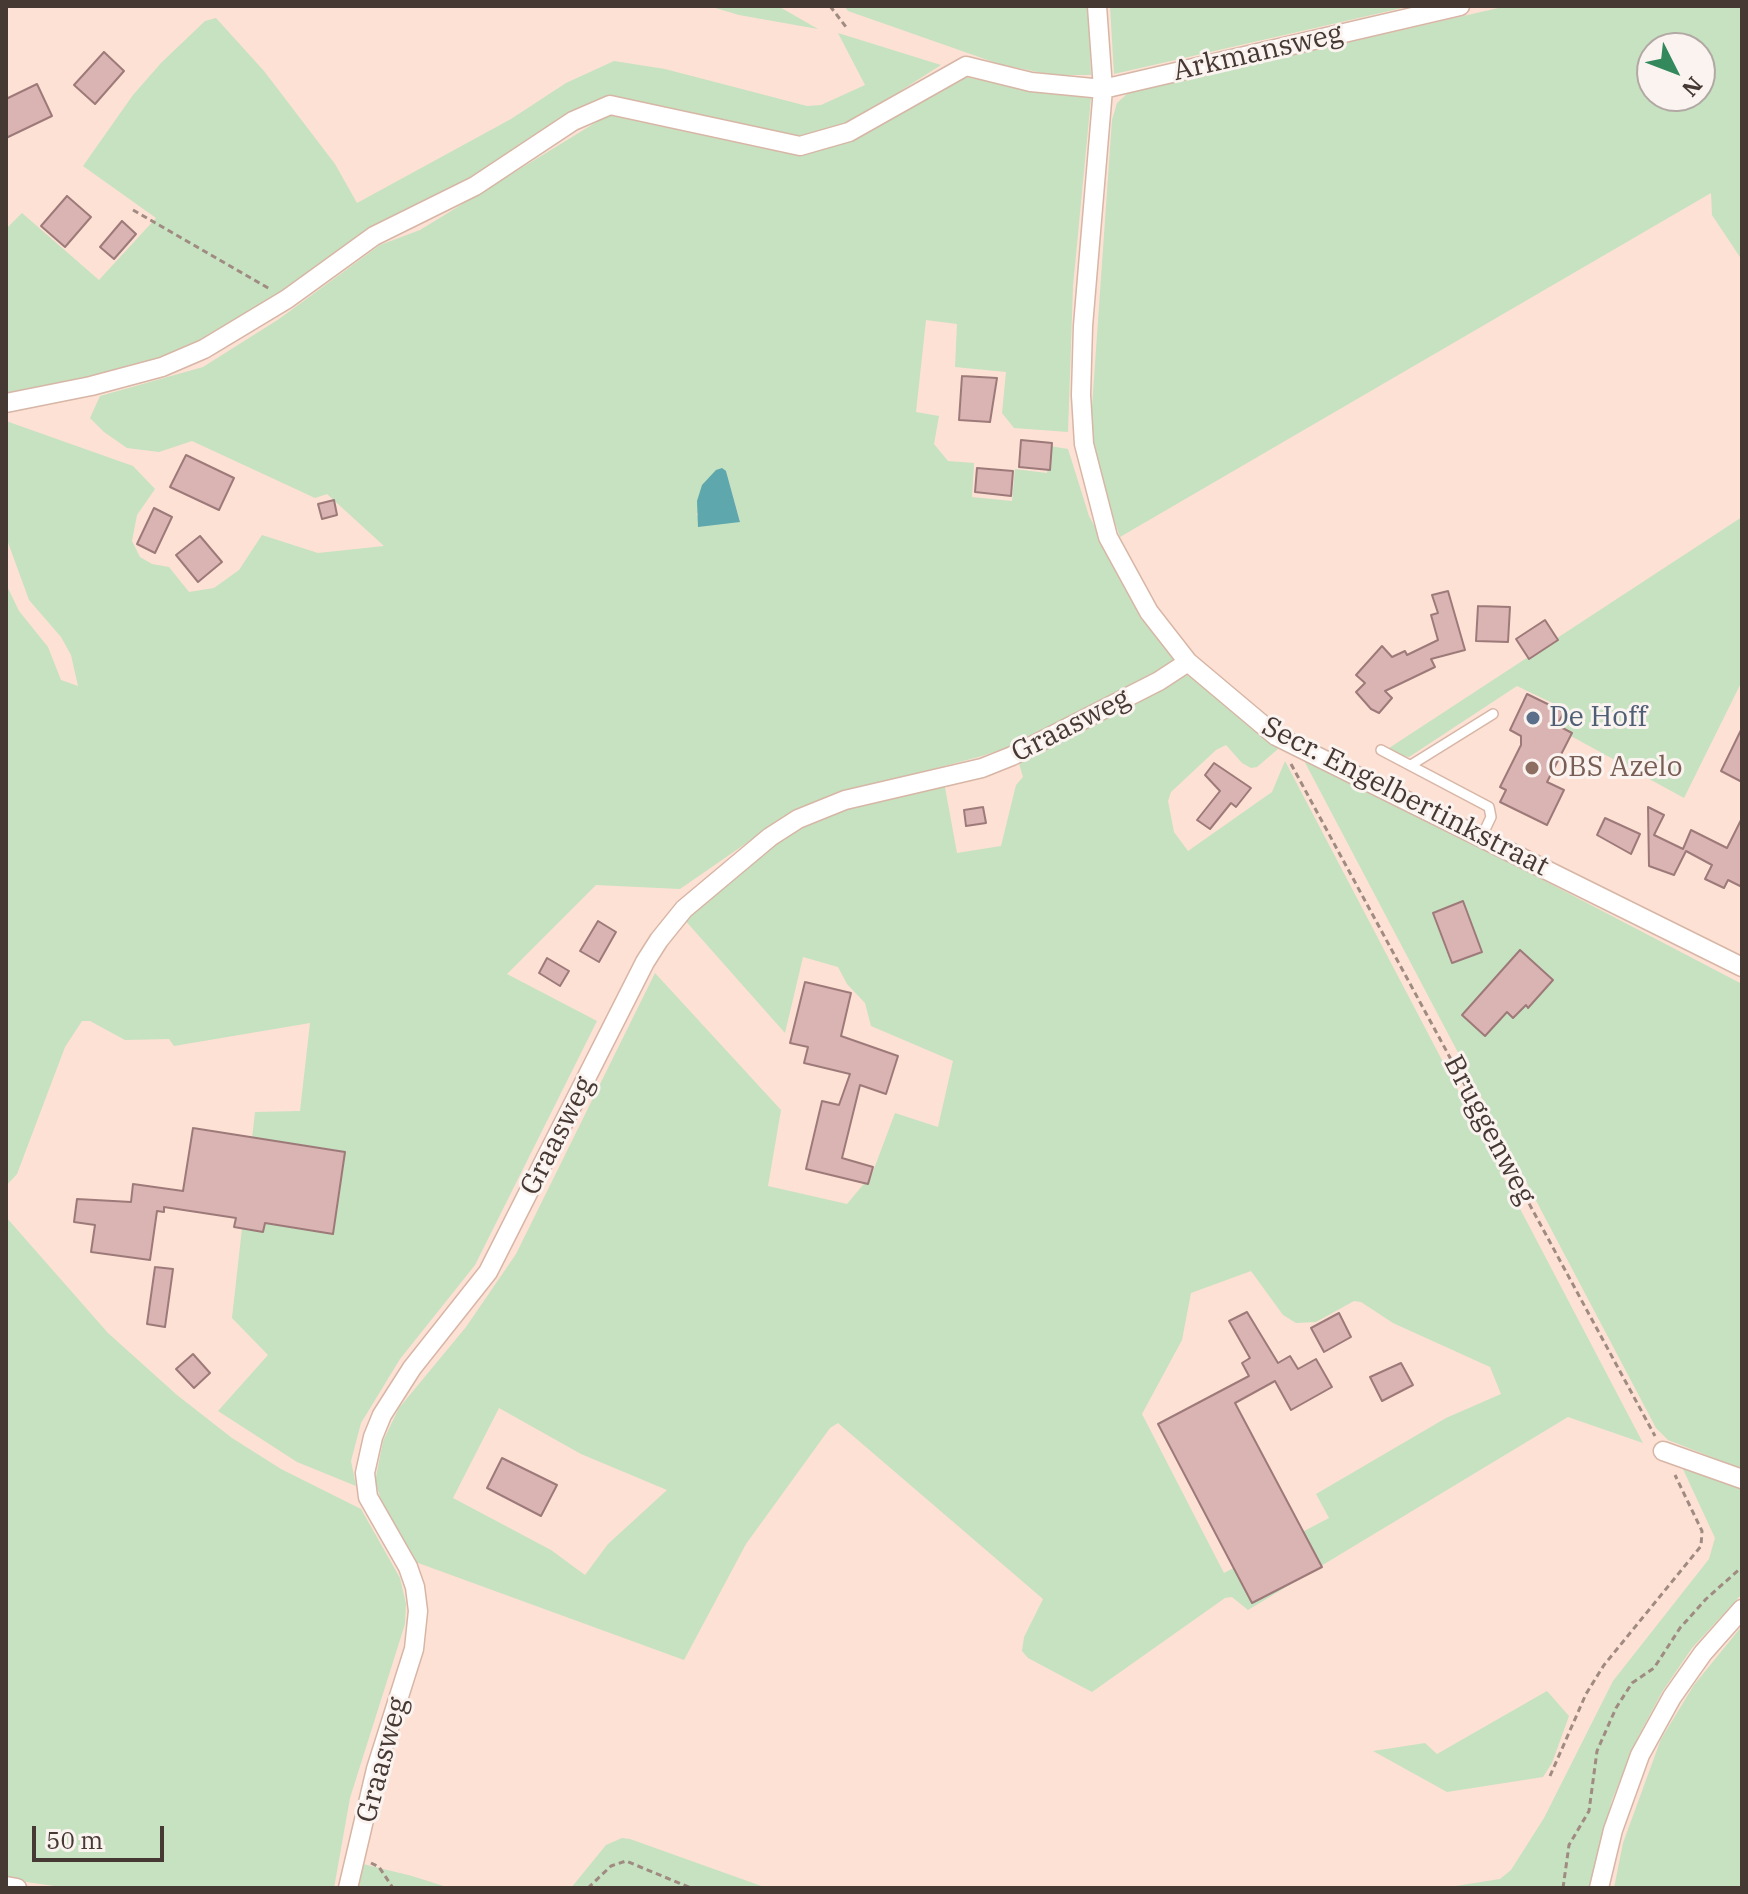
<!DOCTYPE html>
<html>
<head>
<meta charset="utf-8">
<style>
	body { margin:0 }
	#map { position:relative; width:1748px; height:1894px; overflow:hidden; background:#fde1d4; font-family:"IBM Plex Serif",serif }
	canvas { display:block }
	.frame { position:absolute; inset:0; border:8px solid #463832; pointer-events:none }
	.north { position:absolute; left:1636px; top:32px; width:80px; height:80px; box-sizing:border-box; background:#faf3f0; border:2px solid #b2a8a4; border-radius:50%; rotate:132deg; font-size:22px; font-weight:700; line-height:32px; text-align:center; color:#463832 }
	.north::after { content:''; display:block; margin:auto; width:28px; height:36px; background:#33885c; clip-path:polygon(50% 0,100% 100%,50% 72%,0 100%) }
	.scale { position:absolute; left:32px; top:1826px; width:132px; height:36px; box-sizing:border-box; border:4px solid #463832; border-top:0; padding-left:10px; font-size:24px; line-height:28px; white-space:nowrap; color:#463832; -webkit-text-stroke:6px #faf3f0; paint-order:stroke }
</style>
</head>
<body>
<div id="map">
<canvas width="1748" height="1894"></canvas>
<div class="frame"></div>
<div class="north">N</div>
<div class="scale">50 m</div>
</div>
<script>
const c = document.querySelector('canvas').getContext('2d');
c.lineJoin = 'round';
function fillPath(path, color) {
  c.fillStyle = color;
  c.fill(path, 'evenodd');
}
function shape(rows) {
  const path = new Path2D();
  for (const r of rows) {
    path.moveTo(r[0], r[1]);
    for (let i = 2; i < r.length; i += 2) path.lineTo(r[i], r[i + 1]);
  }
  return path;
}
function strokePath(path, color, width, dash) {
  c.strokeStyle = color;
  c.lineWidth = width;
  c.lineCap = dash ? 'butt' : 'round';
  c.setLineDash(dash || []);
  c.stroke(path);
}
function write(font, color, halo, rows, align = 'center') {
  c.font = font + ' "IBM Plex Serif",serif';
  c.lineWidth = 6;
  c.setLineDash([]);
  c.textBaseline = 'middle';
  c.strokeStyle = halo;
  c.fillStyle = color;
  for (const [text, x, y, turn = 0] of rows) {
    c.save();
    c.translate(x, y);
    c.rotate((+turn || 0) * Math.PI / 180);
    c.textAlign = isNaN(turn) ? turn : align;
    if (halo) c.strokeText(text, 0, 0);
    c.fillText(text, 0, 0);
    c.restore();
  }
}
fillPath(shape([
	[709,6,778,6,818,29,739,15],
	[844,6,1088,6,1091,75,1052,75,999,64,848,11],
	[1110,6,1411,6,1114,74],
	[1507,6,1742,6,1742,260,1712,215,1711,193,1120,537,1099,478,1091,421,1112,120,1117,103,1128,93],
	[1652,48,1700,48,1700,96,1652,96],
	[216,18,264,71,335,164,357,203,511,119,566,83,614,61,665,69,807,106,821,105,865,85,838,33,941,65,844,127,793,141,606,101,254,314,167,359,6,397,6,229,22,213,99,280,156,218,83,166,133,95,161,63,205,21],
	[966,77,1042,93,1091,98,1073,286,1068,432,1014,428,1002,413,1006,372,955,367,957,324,926,320,916,412,939,416,934,444,948,461,974,463,972,497,1012,501,1015,469,1047,473,1050,446,1068,449,1089,516,1125,581,1181,660,1038,737,982,756,822,799,784,817,680,889,596,885,507,974,597,1021,475,1265,400,1359,361,1423,351,1461,356,1486,297,1462,218,1411,268,1355,232,1318,255,1112,300,1111,310,1023,174,1046,169,1039,125,1040,90,1021,82,1021,65,1047,17,1174,6,1186,6,584,19,611,48,647,61,680,78,686,71,655,61,637,29,600,6,537,6,421,133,466,155,489,137,515,132,541,140,557,152,564,169,567,189,592,214,588,239,570,262,535,318,553,384,546,327,494,315,498,192,441,159,452,127,448,104,432,90,418,100,396,203,367,279,319,380,245,420,230,608,115,784,153,802,153,878,124],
	[726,471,740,521,696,515],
	[1742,517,1742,681,1684,798,1560,730,1569,711,1517,686,1409,757,1383,752],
	[1190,669,1274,740,1278,749,1257,767,1251,768,1242,763,1226,745,1216,750,1171,792,1168,801,1174,832,1188,851,1272,792,1285,761,1643,1443,1568,1417,1248,1610,1232,1597,1225,1598,1092,1692,1028,1658,1022,1651,1024,1637,1043,1599,838,1423,830,1428,746,1544,684,1660,410,1560,386,1514,375,1482,383,1441,399,1408,466,1327,516,1254,655,973,781,1110,768,1186,847,1204,872,1174,895,1113,938,1127,953,1061,871,1026,865,1003,847,984,838,967,803,957,785,1033,683,918,788,834,824,816,944,782,957,853,1001,846,1016,785,1023,777,1018,760,1111,716],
	[1251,1271,1283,1315,1296,1323,1316,1322,1354,1301,1361,1302,1393,1323,1490,1367,1501,1394,1446,1418,1316,1494,1329,1518,1224,1573,1142,1414,1182,1340,1191,1293],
	[499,1408,581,1454,667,1490,608,1544,585,1575,551,1550,453,1498],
	[1300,753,1742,984,1742,1469,1668,1440,1656,1428],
	[6,1217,108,1333,177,1395,232,1438,281,1469,361,1509,400,1578,406,1604,405,1624,350,1798,334,1888,68,1888,6,1879],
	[1682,1467,1742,1488,1742,1594,1692,1648,1662,1692,1638,1737,1612,1800,1591,1888,1443,1888,1500,1879,1511,1870,1544,1818,1613,1681,1709,1559,1715,1538],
	[1742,1626,1742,1888,1614,1888,1623,1843,1661,1739,1694,1685],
	[1547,1691,1569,1716,1552,1763,1543,1777,1447,1792,1373,1751,1425,1743,1437,1754],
	[622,1838,630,1839,767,1888,571,1888,606,1845],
	[359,1863,412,1876,450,1888,354,1888]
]), '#c6e2c0');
fillPath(shape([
	[722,468,726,471,740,522,698,527,697,501,702,485,716,470]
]), '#5ea8ad');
const building = shape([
	[104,52,124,71,95,104,74,85,104,52],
	[37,84,52,116,6,138,6,99,37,84],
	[67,196,91,217,65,247,41,226,67,196],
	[122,221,136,234,114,259,100,247,122,221],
	[962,376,997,378,990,422,959,420,962,376],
	[1021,440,1052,443,1050,470,1019,467,1021,440],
	[186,455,234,478,219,510,170,487,186,455],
	[977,468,1013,471,1011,496,975,492,977,468],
	[334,500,337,515,322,519,318,504,334,500],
	[154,508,172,517,155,553,137,544,154,508],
	[200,536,222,562,198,582,176,555,200,536],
	[1448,591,1465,650,1431,659,1435,667,1385,691,1392,698,1379,713,1371,709,1356,692,1365,683,1356,675,1382,646,1392,657,1405,651,1407,655,1438,640,1431,615,1438,613,1432,595,1448,591],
	[1478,606,1510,607,1508,642,1476,641,1478,606],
	[1545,620,1558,640,1529,659,1516,639,1545,620],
	[1527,694,1564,712,1557,725,1572,733,1547,782,1564,790,1547,825,1500,802,1506,790,1500,787,1521,745,1521,736,1510,730,1527,694],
	[1742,728,1742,782,1721,771,1742,728],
	[1214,763,1251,788,1236,807,1231,803,1210,829,1197,820,1220,791,1205,775,1214,763],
	[983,807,986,823,966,826,964,810,983,807],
	[1648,807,1664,815,1654,835,1683,849,1691,830,1727,848,1742,818,1742,887,1728,880,1724,888,1705,879,1712,865,1686,851,1674,875,1649,866,1648,807],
	[1605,818,1640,834,1631,854,1597,835,1605,818],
	[1463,901,1482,952,1452,963,1433,913,1463,901],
	[598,921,616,932,599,962,580,951,598,921],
	[1520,950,1553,980,1528,1008,1526,1005,1513,1018,1507,1012,1485,1036,1462,1015,1520,950],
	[547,958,569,971,560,986,539,973,547,958],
	[805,982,851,993,841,1036,898,1056,886,1094,860,1085,842,1158,873,1167,868,1184,806,1169,822,1101,839,1105,850,1074,804,1063,808,1047,790,1043,805,982],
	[193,1128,345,1152,333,1234,265,1223,263,1232,234,1227,236,1218,164,1207,164,1212,157,1211,150,1260,91,1252,95,1225,74,1222,77,1199,131,1202,133,1184,183,1191,193,1128],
	[155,1267,173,1269,165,1327,147,1324,155,1267],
	[1247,1312,1278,1363,1290,1356,1298,1369,1316,1359,1332,1387,1291,1410,1275,1381,1235,1403,1322,1567,1252,1603,1158,1424,1249,1376,1242,1363,1250,1358,1229,1321,1247,1312],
	[1339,1313,1351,1337,1324,1352,1311,1328,1339,1313],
	[193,1354,210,1373,194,1388,176,1369,193,1354],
	[1401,1363,1413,1385,1382,1401,1370,1377,1401,1363],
	[502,1458,557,1485,541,1516,487,1488,502,1458]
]);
fillPath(building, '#dab4b3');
strokePath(building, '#9d7a79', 2);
const service = shape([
	[1381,750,1489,807,1491,817,1481,838],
	[1411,765,1493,714]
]);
const minor = shape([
	[1097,6,1103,89,1083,326,1081,395,1084,444,1108,537,1149,612,1188,662,1276,736,1742,967],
	[6,403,91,386,162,367,204,349,287,299,374,236,475,186,573,121,610,105,800,146,849,132,966,66,1031,82,1103,89,1460,6],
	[1663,1451,1742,1479],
	[6,1886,17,1888],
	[348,1888,376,1769,414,1649,418,1611,415,1587,408,1567,368,1497,365,1473,373,1437,382,1415,412,1368,488,1272,645,962,659,940,684,909,770,837,798,819,845,800,982,768,1012,756,1159,681,1188,662],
	[1599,1888,1613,1830,1640,1755,1672,1697,1703,1653,1742,1609]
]);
strokePath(service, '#d7b6a6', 12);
strokePath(minor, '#d7b6a6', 21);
strokePath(shape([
	[830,6,846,27],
	[133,210,270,289],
	[1291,764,1655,1436],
	[1550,1776,1586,1694,1604,1665,1701,1546,1702,1531,1675,1475],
	[371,1863,379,1867,393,1888],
	[588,1888,611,1866,626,1861,691,1888],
	[1563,1888,1569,1845,1589,1811,1597,1751,1616,1708,1632,1683,1654,1668,1680,1628,1706,1599,1742,1567]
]), '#a08b82', 3, [6, 4]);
strokePath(service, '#fff', 9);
strokePath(minor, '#fff', 18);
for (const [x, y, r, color] of [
	[1533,718,8,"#5c6f8a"],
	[1532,768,8,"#8d6e63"]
]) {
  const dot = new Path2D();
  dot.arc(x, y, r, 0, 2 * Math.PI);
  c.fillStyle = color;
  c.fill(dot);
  strokePath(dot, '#faf3f0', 3);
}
write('28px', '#463832', '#faf3f0', [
	["Arkmansweg",1258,53,-13],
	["Graasweg",1071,726,-27],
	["Secr. Engelbertinkstraat",1405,797,27],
	["Bruggenweg",1489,1130,62],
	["Graasweg",558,1136,-63],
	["Graasweg",383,1760,-75]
]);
write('28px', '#4e5e75', '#faf3f0', [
	["De Hoff",1549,718]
], 'left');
write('28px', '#785e54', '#faf3f0', [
	["OBS Azelo",1548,768]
], 'left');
</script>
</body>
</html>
